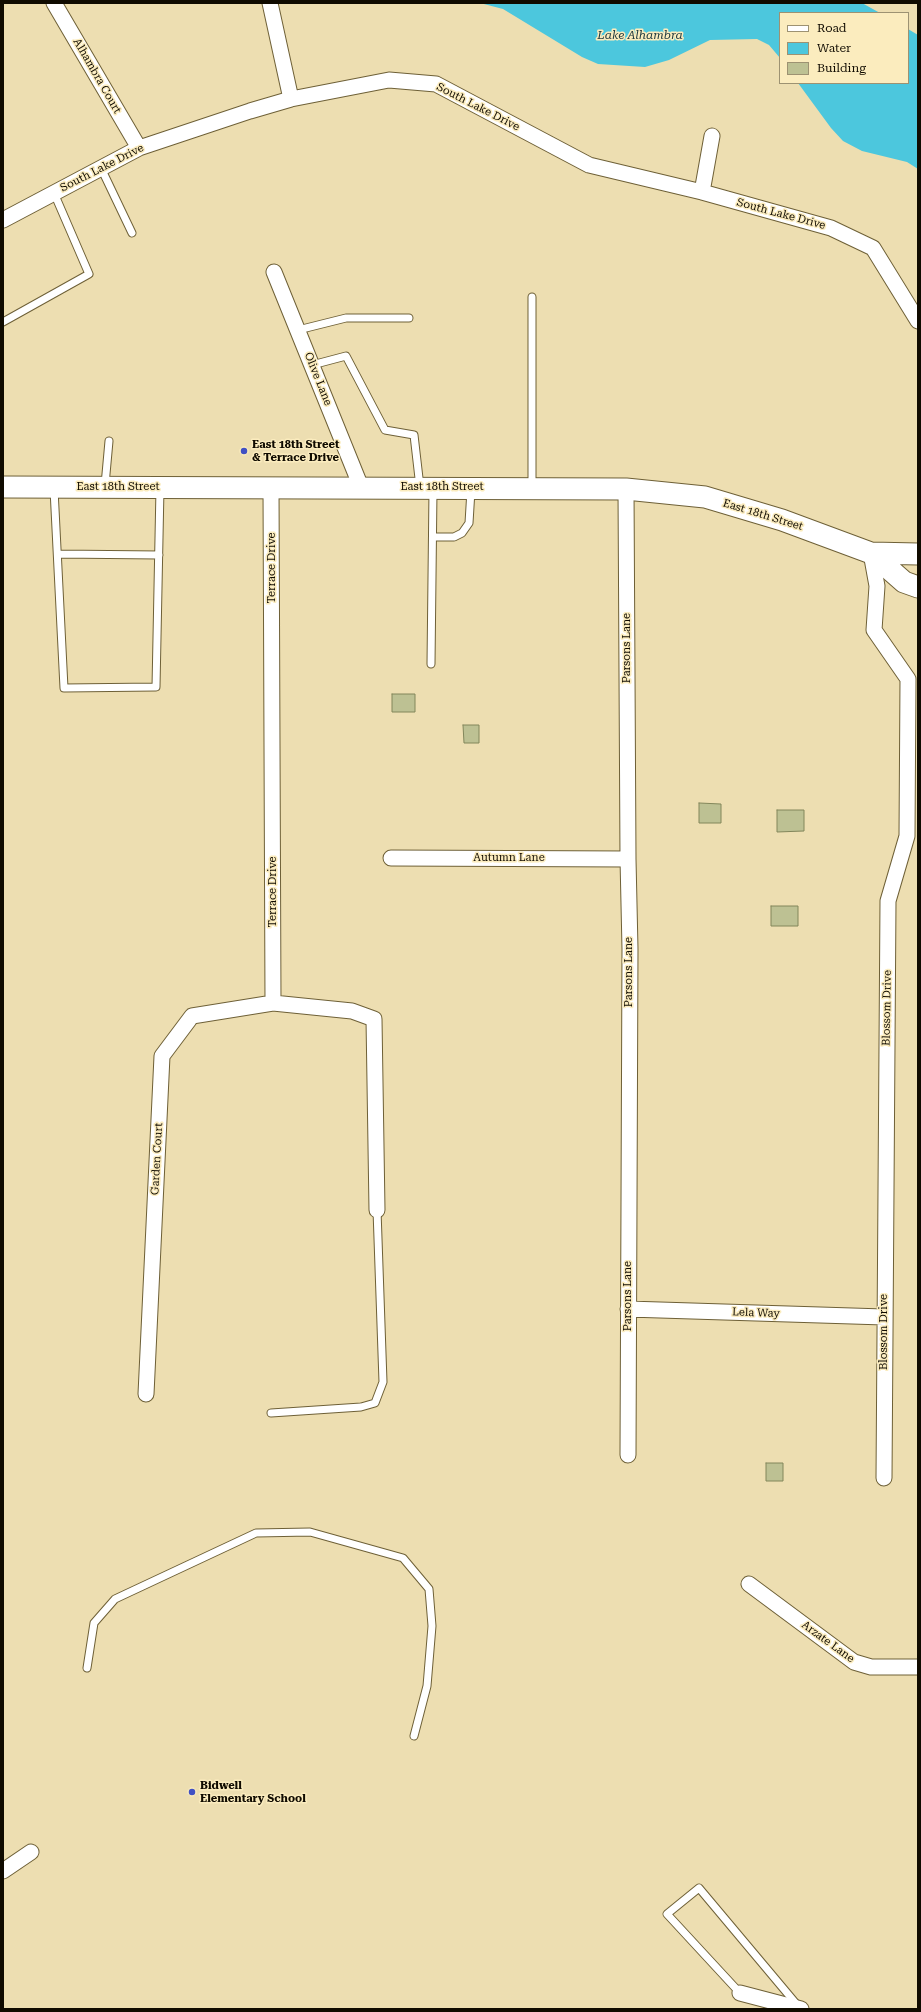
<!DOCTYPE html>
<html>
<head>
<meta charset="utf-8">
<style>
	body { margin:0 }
	#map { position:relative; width:921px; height:2012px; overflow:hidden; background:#eddeb1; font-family:"Roboto Serif",serif }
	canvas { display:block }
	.frame { position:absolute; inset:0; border:4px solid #100b00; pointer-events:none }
	.legend { position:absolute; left:779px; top:12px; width:130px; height:72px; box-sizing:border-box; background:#fbecbe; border:1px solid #9d9272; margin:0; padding:5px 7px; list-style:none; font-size:12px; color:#100b00 }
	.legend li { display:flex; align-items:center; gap:8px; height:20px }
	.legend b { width:20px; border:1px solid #9d9272 }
</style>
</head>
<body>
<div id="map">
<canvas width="921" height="2012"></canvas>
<div class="frame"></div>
<ul class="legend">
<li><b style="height:5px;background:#fff"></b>Road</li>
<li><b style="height:11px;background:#4cc7dd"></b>Water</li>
<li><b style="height:11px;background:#bdc193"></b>Building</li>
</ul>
</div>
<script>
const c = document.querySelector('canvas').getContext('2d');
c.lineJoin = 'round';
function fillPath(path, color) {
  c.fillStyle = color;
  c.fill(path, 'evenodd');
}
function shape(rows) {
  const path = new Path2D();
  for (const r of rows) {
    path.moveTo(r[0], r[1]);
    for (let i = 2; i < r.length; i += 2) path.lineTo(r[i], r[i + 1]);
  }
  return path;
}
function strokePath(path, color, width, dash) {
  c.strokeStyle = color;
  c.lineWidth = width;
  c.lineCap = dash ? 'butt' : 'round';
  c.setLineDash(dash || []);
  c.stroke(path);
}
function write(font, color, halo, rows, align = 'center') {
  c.font = font + ' "Roboto Serif",serif';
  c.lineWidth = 3;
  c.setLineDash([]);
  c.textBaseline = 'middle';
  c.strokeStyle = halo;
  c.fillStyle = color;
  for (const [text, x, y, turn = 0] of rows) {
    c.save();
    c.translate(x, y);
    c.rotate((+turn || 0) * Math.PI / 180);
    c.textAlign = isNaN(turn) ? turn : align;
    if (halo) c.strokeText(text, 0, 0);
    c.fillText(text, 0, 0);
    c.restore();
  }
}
fillPath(shape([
	[480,3,862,3,880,13,780,13,780,58,769,45,757,39,710,40,669,60,645,67,598,64,582,57,503,9],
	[908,29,918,35,918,169,907,162,862,151,843,141,831,128,798,83,908,83]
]), '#4cc7dd');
const building = shape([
	[392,694,415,694,415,712,392,712,392,694],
	[463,725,479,725,479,743,464,743,463,725],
	[699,803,721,804,721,823,699,823,699,803],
	[777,810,804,810,804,831,777,832,777,810],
	[771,906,798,906,798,926,771,926,771,906],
	[766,1463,783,1463,783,1481,766,1481,766,1463]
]);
fillPath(building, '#bdc193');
strokePath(building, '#82865b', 1);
const lane = shape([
	[101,168,132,233],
	[532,297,532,488],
	[3,322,89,274,54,193],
	[298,330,346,318,409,318],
	[312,365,346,356,385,430,414,435,420,487],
	[105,485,109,441],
	[54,489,64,688,156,687,160,488],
	[433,537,454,537,462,533,469,523,471,490],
	[58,554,159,555],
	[431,664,433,490],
	[271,1413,361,1407,375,1403,383,1382,377,1210],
	[87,1668,94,1623,115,1599,256,1533,310,1532,403,1558,429,1589,432,1626,427,1686,414,1736],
	[740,1993,667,1914,699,1888,798,2006]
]);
const street = shape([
	[54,3,139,148],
	[270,3,291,99],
	[702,192,712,136],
	[3,220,139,148,250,111,291,99,389,80,436,84,589,165,702,192,831,228,873,248,918,321],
	[274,272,361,487],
	[271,487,273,1003,352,1011,374,1019,377,1210],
	[626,489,628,859,630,949,628,1455],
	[871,553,877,586,874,630,908,679,907,836,888,901,884,1478],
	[391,858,628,859],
	[628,1309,884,1317],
	[146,1394,162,1056,192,1016,273,1003],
	[749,1584,854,1662,871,1667,918,1667],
	[3,1871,31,1852],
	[740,1993,801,2009]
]);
const secondary = shape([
	[3,487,626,489,705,497,782,520,871,553,918,554],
	[871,553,904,582,918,587]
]);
strokePath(lane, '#6e6037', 9);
strokePath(street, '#6e6037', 17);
strokePath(secondary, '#6e6037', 23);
strokePath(lane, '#fff', 7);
strokePath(street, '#fff', 15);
strokePath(secondary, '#fff', 21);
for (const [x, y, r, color] of [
	[244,451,4,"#4050c3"],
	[192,1792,4,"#4050c3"]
]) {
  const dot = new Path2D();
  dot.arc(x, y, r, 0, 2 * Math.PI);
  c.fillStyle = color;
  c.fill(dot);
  strokePath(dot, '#fbecbe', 1.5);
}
write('11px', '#100b00', '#fbecbe', [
	["Alhambra Court",97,76,60],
	["South Lake Drive",478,107,27],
	["South Lake Drive",102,168,-27],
	["South Lake Drive",781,214,15],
	["Olive Lane",318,379,68],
	["East 18th Street",118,487],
	["East 18th Street",442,487],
	["East 18th Street",763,515,17],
	["Terrace Drive",272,568,-90],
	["Parsons Lane",627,648,-90],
	["Autumn Lane",509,858],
	["Terrace Drive",273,892,-90],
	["Parsons Lane",629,972,-90],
	["Blossom Drive",887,1008,-89],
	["Garden Court",157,1159,-87],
	["Parsons Lane",628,1296,-90],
	["Lela Way",756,1313,2],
	["Blossom Drive",884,1332,-90],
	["Arzate Lane",828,1642,36]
]);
write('bold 11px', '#100b00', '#fbecbe', [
	["East 18th Street",252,445],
	["& Terrace Drive",252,458],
	["Bidwell",200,1786],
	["Elementary School",200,1799]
], 'left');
write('italic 12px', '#203b40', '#fbecbe', [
	["Lake Alhambra",640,35]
]);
</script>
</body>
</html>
